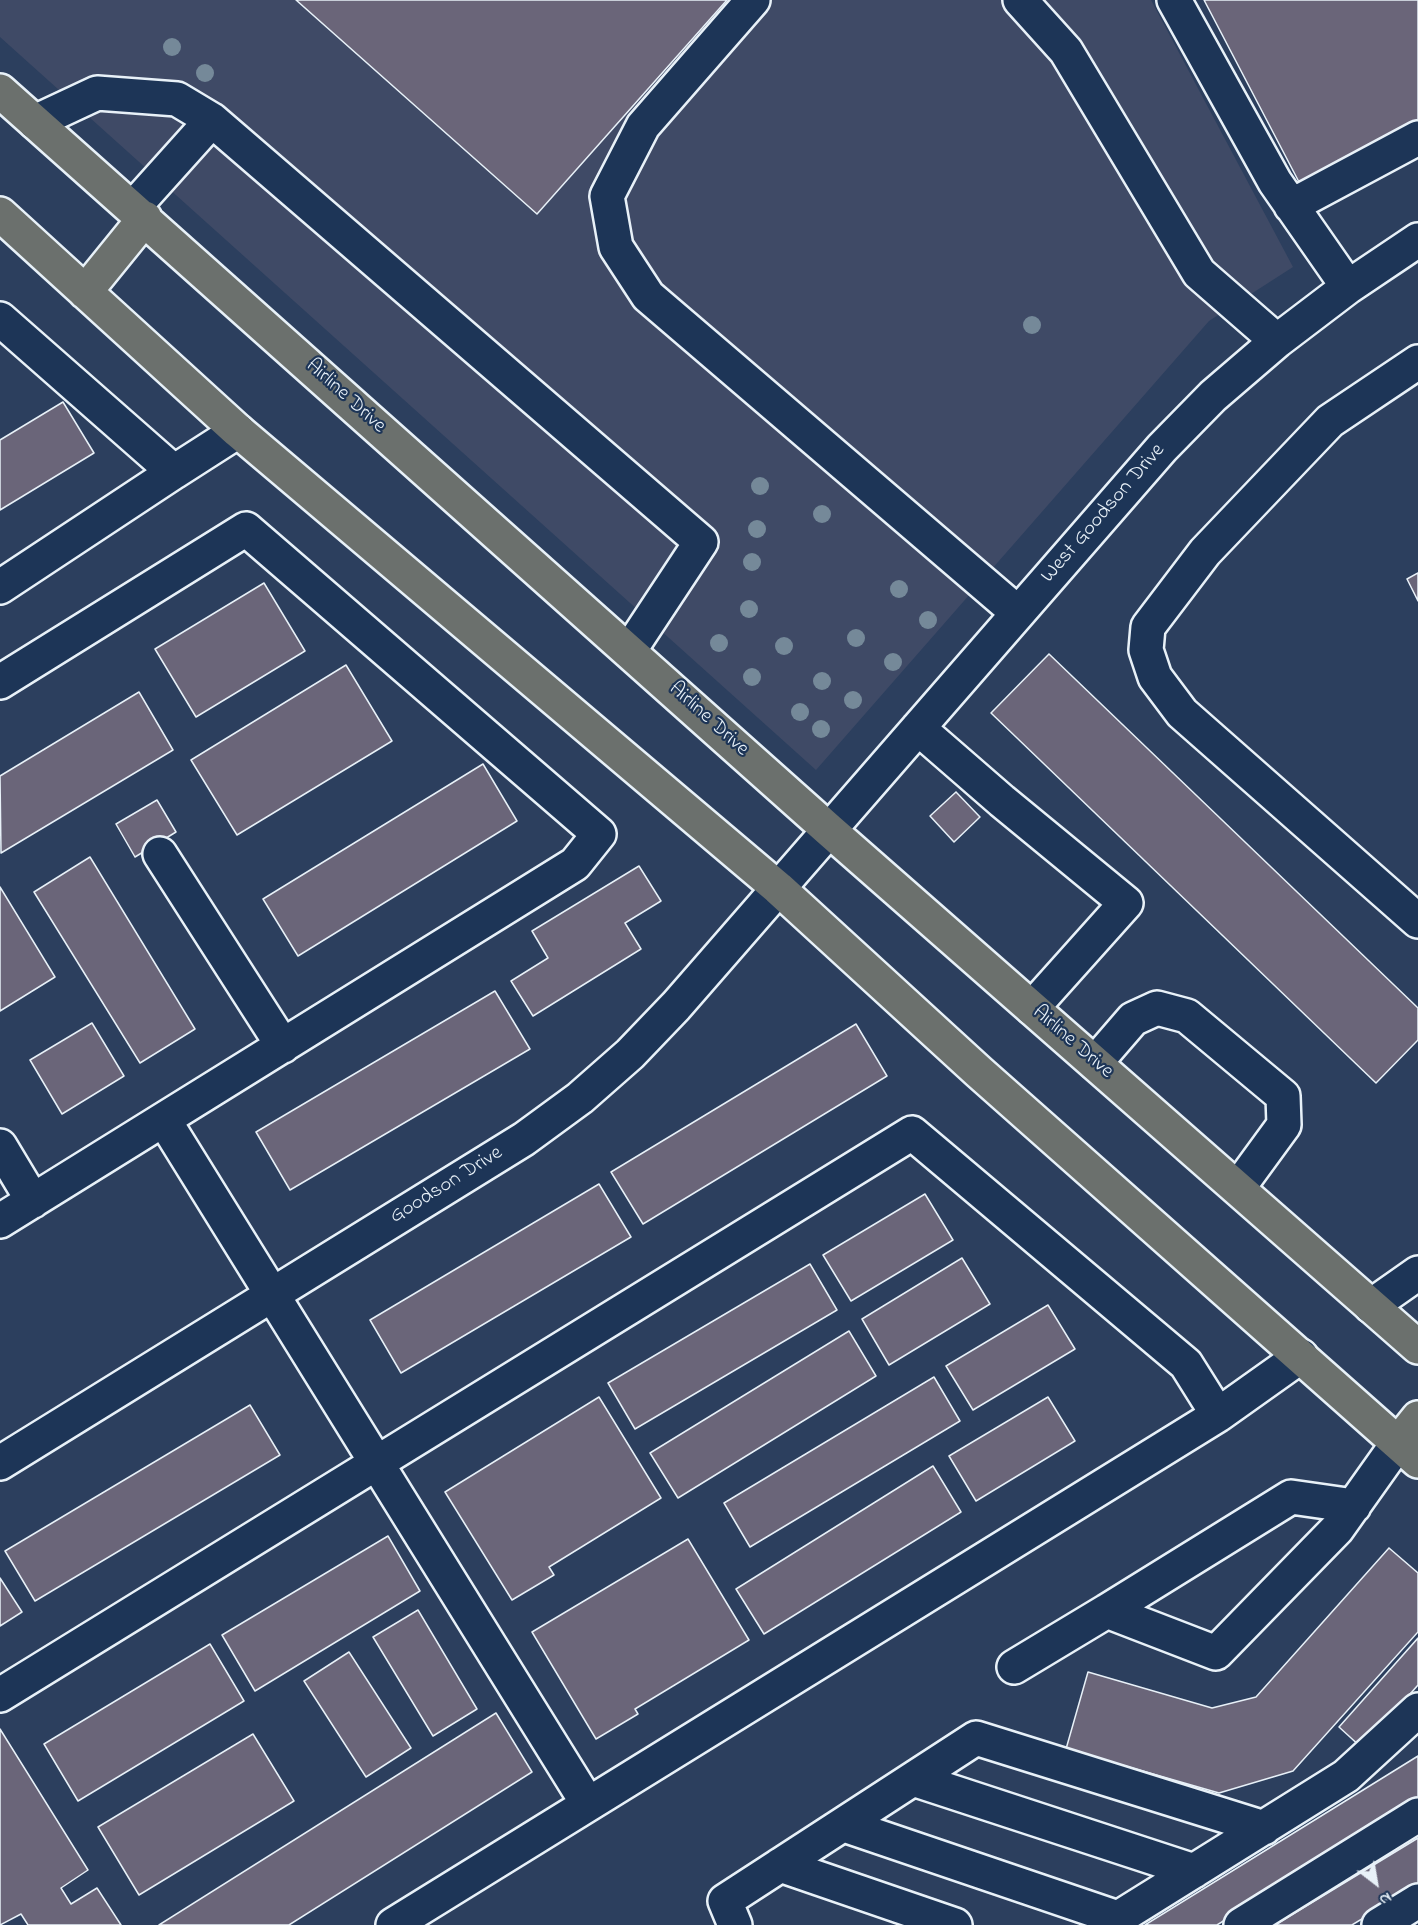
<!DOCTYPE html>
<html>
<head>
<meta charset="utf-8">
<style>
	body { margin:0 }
	#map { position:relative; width:1418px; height:1925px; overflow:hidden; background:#2c3f5e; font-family:"Indie Flower",sans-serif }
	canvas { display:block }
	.north { position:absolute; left:1346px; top:1853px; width:60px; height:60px; -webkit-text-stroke:4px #1d3557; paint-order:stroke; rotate:149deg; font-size:16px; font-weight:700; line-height:24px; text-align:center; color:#e8f1f8 }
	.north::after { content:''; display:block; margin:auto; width:21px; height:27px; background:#e8f1f8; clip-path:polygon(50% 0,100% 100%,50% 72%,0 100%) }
</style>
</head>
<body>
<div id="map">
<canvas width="1418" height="1925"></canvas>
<div class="north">N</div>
</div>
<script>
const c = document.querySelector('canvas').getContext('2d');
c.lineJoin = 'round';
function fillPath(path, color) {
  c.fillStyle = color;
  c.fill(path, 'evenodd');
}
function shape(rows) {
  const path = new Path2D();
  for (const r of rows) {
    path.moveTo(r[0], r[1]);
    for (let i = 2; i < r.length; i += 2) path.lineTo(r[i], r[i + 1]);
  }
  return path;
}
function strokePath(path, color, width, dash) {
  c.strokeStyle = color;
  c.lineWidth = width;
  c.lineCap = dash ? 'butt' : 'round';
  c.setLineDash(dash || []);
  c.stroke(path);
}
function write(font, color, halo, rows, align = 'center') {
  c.font = font + ' "Indie Flower",sans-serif';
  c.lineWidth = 4.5;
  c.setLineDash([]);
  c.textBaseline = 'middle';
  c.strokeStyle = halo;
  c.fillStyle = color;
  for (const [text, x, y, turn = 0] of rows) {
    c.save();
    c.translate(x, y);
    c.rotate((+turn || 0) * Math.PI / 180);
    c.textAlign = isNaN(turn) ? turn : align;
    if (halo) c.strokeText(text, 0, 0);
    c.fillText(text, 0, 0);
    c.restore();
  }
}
fillPath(shape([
	[0,0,1151,0,1293,267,1209,321,816,770,0,37]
]), '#3f4a66');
const building = shape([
	[296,0,727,0,537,214,296,0],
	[1204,0,1418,0,1418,131,1309,188,1304,180,1299,182,1204,0],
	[63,402,94,453,0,510,0,440,63,402],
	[1418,573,1418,601,1407,579,1418,573],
	[264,583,305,651,196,717,155,649,264,583],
	[1049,654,1418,1008,1418,1040,1376,1083,991,713,1049,654],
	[346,665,392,741,237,835,191,760,346,665],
	[139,692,173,750,1,853,0,776,139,692],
	[483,764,517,821,298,956,263,899,483,764],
	[956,792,980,817,954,842,930,816,956,792],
	[157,800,176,832,135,857,116,824,157,800],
	[90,857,195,1029,140,1063,34,892,90,857],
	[639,866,661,901,625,923,641,949,533,1016,511,981,548,958,532,931,639,866],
	[0,887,55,977,0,1011,0,887],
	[495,991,530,1049,290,1190,256,1132,495,991],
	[92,1023,124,1076,62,1114,30,1060,92,1023],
	[856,1024,887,1076,643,1224,611,1172,856,1024],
	[599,1184,631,1237,401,1373,370,1320,599,1184],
	[925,1194,953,1240,851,1301,823,1255,925,1194],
	[962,1258,990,1304,889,1365,862,1319,962,1258],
	[810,1264,837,1310,635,1429,608,1383,810,1264],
	[1048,1305,1075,1349,973,1410,946,1366,1048,1305],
	[849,1331,876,1376,678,1498,650,1453,849,1331],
	[934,1377,960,1421,750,1547,724,1503,934,1377],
	[599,1397,661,1498,549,1567,554,1575,512,1600,445,1492,599,1397],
	[1048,1397,1075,1441,976,1501,949,1456,1048,1397],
	[250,1405,280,1455,35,1601,5,1551,250,1405],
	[933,1466,961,1512,764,1634,736,1589,933,1466],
	[388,1536,420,1591,255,1691,222,1635,388,1536],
	[688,1539,749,1640,635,1709,638,1714,596,1739,532,1632,688,1539],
	[1389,1548,1418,1573,1418,1632,1293,1771,1219,1793,1066,1749,1088,1672,1212,1708,1256,1697,1389,1548],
	[0,1578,22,1612,0,1626,0,1578],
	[418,1610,477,1709,433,1736,373,1637,418,1610],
	[1418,1638,1418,1685,1362,1748,1339,1727,1418,1638],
	[210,1644,244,1701,78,1801,44,1744,210,1644],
	[349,1652,411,1748,366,1777,304,1681,349,1652],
	[496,1713,532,1772,289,1925,159,1925,496,1713],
	[0,1729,88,1870,61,1888,71,1904,97,1888,121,1925,28,1925,21,1914,0,1925,0,1729],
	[253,1734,294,1801,139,1895,98,1827,253,1734],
	[1418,1756,1418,1801,1217,1925,1145,1925,1418,1756],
	[1418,1838,1418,1885,1352,1925,1275,1925,1418,1838]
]);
fillPath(building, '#6a6579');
strokePath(building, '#e8f1f8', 1.5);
const minor = shape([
	[753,0,643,126,607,196,616,247,648,296,1018,613],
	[1020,0,1066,51,1199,273,1277,341],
	[1174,0,1275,182,1348,287],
	[35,122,97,93,177,99,212,120,701,542,629,651],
	[1291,206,1418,138],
	[133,208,212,120],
	[0,319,174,472,0,587],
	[1418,362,1330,421,1205,552,1148,627,1146,650,1155,677,1182,713,1418,921],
	[174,472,238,431],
	[0,682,246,529,599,834,575,864,0,1221],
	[918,728,1002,801,1126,903,1032,1008],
	[160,854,283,1046],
	[1095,1063,1133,1019,1157,1008,1187,1016,1283,1096,1284,1125,1238,1188],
	[164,1120,588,1804],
	[0,1146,33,1201],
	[1371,1306,1418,1273],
	[0,1463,524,1139,580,1098,630,1054,676,1006,1162,448,1213,396,1277,341,1348,287,1418,240],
	[1107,1611,1291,1497,1354,1506],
	[1014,1667,1107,1611,1216,1653,1337,1529,1398,1443],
	[0,1695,912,1133,1186,1364,1218,1415],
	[913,1779,1194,1871],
	[844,1825,1118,1918],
	[780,1865,955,1925],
	[393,1925,1218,1415,1301,1356],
	[735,1925,725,1901,976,1738,1264,1828],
	[1107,1925,1346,1776,1418,1710],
	[1241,1925,1418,1815],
	[1379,1925,1418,1901]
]);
const major = shape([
	[0,91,829,830,1418,1347],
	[0,214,238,431,778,888,979,1072,1418,1461],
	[85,292,145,218],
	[1398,1443,1418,1418]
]);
strokePath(minor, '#e8f1f8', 38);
strokePath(major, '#e8f1f8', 38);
strokePath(minor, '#1d3557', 33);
strokePath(major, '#6b706d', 33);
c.fillStyle = '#758999';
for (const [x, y] of [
	[172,47],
	[205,73],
	[1032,325],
	[760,486],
	[822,514],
	[757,529],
	[752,562],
	[899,589],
	[749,609],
	[928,620],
	[856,638],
	[719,643],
	[784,646],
	[893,662],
	[752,677],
	[822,681],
	[853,700],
	[800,712],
	[821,729]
]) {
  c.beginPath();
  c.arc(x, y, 9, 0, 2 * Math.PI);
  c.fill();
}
write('21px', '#e8f1f8', '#1d3557', [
	["Airline Drive",345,397,42],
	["West Goodson Drive",1104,514,-49],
	["Airline Drive",708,720,42],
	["Airline Drive",1072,1043,41],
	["Goodson Drive",447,1186,-32]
]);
</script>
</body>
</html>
